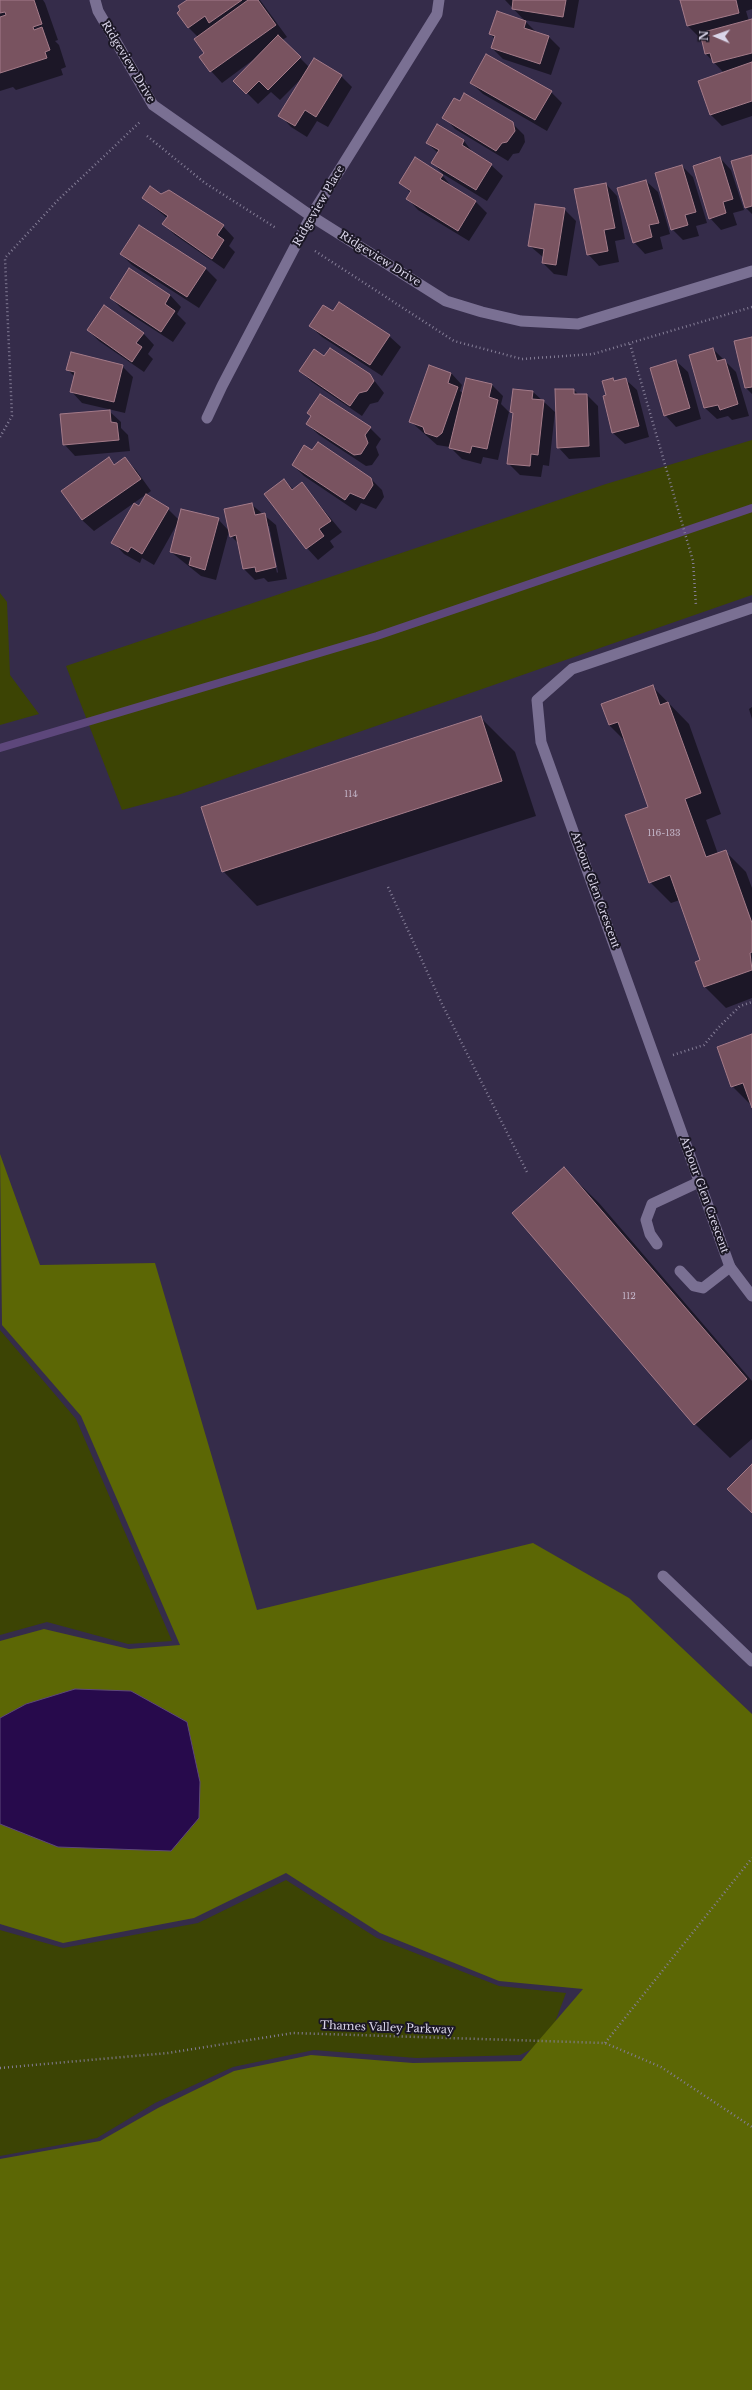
<!DOCTYPE html>
<html>
<head>
<meta charset="utf-8">
<style>
	body { margin:0 }
	#map { position:relative; width:752px; height:2390px; overflow:hidden; background:#352c4a; font-family:"Libre Baskerville",serif }
	canvas { display:block }
	.north { position:absolute; left:696px; top:16px; width:40px; height:40px; -webkit-text-stroke:3px #1b1725; paint-order:stroke; rotate:272deg; font-size:11px; font-weight:700; line-height:16px; text-align:center; color:#dad5e9 }
	.north::after { content:''; display:block; margin:auto; width:14px; height:18px; background:#dad5e9; clip-path:polygon(50% 0,100% 100%,50% 72%,0 100%) }
</style>
</head>
<body>
<div id="map">
<canvas width="752" height="2390"></canvas>
<div class="north">N</div>
</div>
<script>
const c = document.querySelector('canvas').getContext('2d');
c.lineJoin = 'round';
function fillPath(path, color) {
  c.fillStyle = color;
  c.fill(path, 'evenodd');
}
function shape(rows) {
  const path = new Path2D();
  for (const r of rows) {
    path.moveTo(r[0], r[1]);
    for (let i = 2; i < r.length; i += 2) path.lineTo(r[i], r[i + 1]);
  }
  return path;
}
function strokePath(path, color, width, dash) {
  c.strokeStyle = color;
  c.lineWidth = width;
  c.lineCap = dash ? 'butt' : 'round';
  c.setLineDash(dash || []);
  c.stroke(path);
}
function write(font, color, halo, rows, align = 'center') {
  c.font = font + ' "Libre Baskerville",serif';
  c.lineWidth = 4;
  c.setLineDash([]);
  c.textBaseline = 'middle';
  c.strokeStyle = halo;
  c.fillStyle = color;
  for (const [text, x, y, turn = 0] of rows) {
    c.save();
    c.translate(x, y);
    c.rotate((+turn || 0) * Math.PI / 180);
    c.textAlign = isNaN(turn) ? turn : align;
    if (halo) c.strokeText(text, 0, 0);
    c.fillText(text, 0, 0);
    c.restore();
  }
}
fillPath(shape([
	[752,440,752,595,178,795,122,810,66,666,606,484],
	[0,593,7,602,10,675,39,714,0,725],
	[0,1330,76,1419,172,1641,128,1644,47,1622,0,1635],
	[286,1880,377,1938,499,1986,566,1993,548,2041,520,2055,416,2058,314,2050,233,2067,155,2103,97,2138,0,2156,0,1930,63,1948,198,1923]
]), '#3c4404');
fillPath(shape([
	[0,1154,40,1265,155,1263,257,1610,533,1543,629,1598,752,1714,752,2390,0,2390,0,2159,100,2141,158,2108,234,2071,311,2055,413,2063,521,2061,583,1989,499,1981,380,1933,286,1873,194,1918,63,1943,0,1924,0,1641,44,1629,129,1649,180,1645,81,1416,2,1325]
]), '#5c6705');
const water = shape([
	[75,1689,131,1691,187,1722,200,1782,199,1818,171,1851,58,1847,0,1824,0,1718,26,1704,75,1689]
]);
fillPath(water, '#270a4c');
strokePath(water, '#5d477b', 1);
fillPath(shape([
	[0,0,43,0,45,3,58,40,55,41,59,45,66,67,61,69,63,75,16,90,13,87,0,91],
	[188,0,260,0,287,37,282,40,309,67,341,76,352,87,328,127,317,121,307,137,291,127,280,115,301,79,280,100,271,92,258,104,235,81,253,60,222,83,211,71,198,37,188,27],
	[505,0,579,0,574,28,524,20],
	[681,0,752,0,752,9,746,11,749,21,752,20,752,116,722,126,711,115,724,73,706,54,702,37,699,37,688,26],
	[497,13,526,22,537,33,549,37,560,48,551,75,503,59,492,48,495,39,490,34],
	[471,83,551,92,562,103,547,131,483,94],
	[444,117,512,123,524,135,525,142,519,153,513,154,508,161,455,129],
	[438,125,464,141,474,154,491,165,503,176,487,201,443,174,432,162,438,153,427,143],
	[752,156,752,214,745,207],
	[720,158,731,170,744,210,733,213,737,225,721,230,710,218],
	[682,166,693,177,707,223,696,226,699,236,683,240,672,229],
	[442,175,453,188,476,202,487,213,469,241,418,210,407,198,411,193,401,183],
	[646,181,658,192,670,234,660,237,663,249,645,254,634,242],
	[606,184,617,196,625,239,615,241,619,262,599,266,588,254],
	[169,191,223,226,234,238,229,246,235,252,224,269,175,235,163,224,167,218,143,198,161,195],
	[564,209,576,221,567,276,554,274,543,263,544,258,530,246],
	[139,226,206,269,217,280,199,308,132,265,121,254],
	[170,295,181,307,177,314,186,323,173,342,122,309,111,298],
	[310,326,389,336,401,347,382,376,322,337],
	[88,330,143,333,154,345,148,354,153,359,144,372,99,341],
	[752,338,752,394,746,388,735,342],
	[713,349,736,372,749,416,732,420,728,416,717,419,705,408,690,356],
	[324,358,370,375,384,393,378,402,370,404,362,416,312,382,300,371],
	[676,361,688,372,701,419,676,427,665,415],
	[122,366,133,377,125,413,82,403,71,391,75,377,67,369],
	[451,373,462,385,460,391,464,394,492,385,503,396,501,404,509,412,498,460,483,457,481,464,462,459,450,447,437,445,410,421],
	[625,379,637,390,649,437,625,444,613,433,603,382],
	[574,390,579,395,587,395,598,406,600,457,569,459,558,447],
	[532,391,555,412,549,466,543,465,541,477,520,475,508,463,514,415,511,412],
	[109,411,121,422,121,428,128,435,130,451,75,456,64,444],
	[307,424,370,428,381,439,376,447,379,455,372,465,366,466,319,435],
	[313,452,370,478,382,490,384,497,376,509,361,503,356,511,304,476,293,465],
	[108,459,115,465,125,459,136,470,151,491,94,531,82,520],
	[284,480,294,490,302,484,342,532,330,541,334,547,318,560,307,548],
	[146,496,168,509,179,520,218,519,229,531,216,580,201,576,171,552,177,524,154,565,142,558,140,563,124,554,113,542],
	[251,504,276,525,287,579,268,582,264,578,255,580,244,569,239,544,231,536],
	[267,526,269,526,278,572,277,573],
	[652,686,689,724,721,814,706,820,718,854,725,851,746,872,752,888,752,998,726,1008,705,987,696,963,702,960,680,900,671,903,650,882,649,808,625,741,609,725,602,704],
	[752,707,752,719,749,709],
	[480,717,515,752,536,816,257,906,223,871],
	[752,1035,752,1106,732,1086],
	[564,1169,599,1203,752,1381,752,1439,730,1458,695,1424]
]), '#0007');
strokePath(shape([
	[0,748,377,636,752,508]
]), '#5d477b', 8);
const building = shape([
	[0,0,34,0,42,24,33,27,34,30,42,27,50,50,45,52,47,58,0,73,0,17,6,15,5,12,0,13,0,0],
	[187,0,242,0,209,23,205,16,188,28,177,13,180,10,178,6,187,0],
	[248,0,258,0,276,25,210,72,199,57,204,53,194,39,248,0],
	[513,0,566,0,563,17,512,9,513,0],
	[680,0,736,0,739,13,687,26,680,0],
	[497,11,526,21,524,28,549,36,540,64,491,48,495,36,489,34,497,11],
	[752,19,752,53,713,63,710,53,705,54,700,33,752,19],
	[278,35,301,57,268,90,259,81,246,94,233,81,278,35],
	[486,54,552,91,535,120,470,83,486,54],
	[314,58,342,75,316,117,305,110,295,126,278,116,314,58],
	[752,62,752,101,710,115,698,81,752,62],
	[464,93,513,122,515,131,507,142,502,143,496,151,442,118,454,98,460,101,464,93],
	[437,124,464,140,462,145,492,164,476,190,431,163,439,150,426,143,437,124],
	[752,155,752,206,745,208,731,161,752,155],
	[415,157,443,175,440,179,476,201,458,231,406,199,411,191,399,183,415,157],
	[720,157,733,199,723,202,726,213,709,219,693,166,720,157],
	[682,165,696,212,685,215,688,225,671,230,655,173,682,165],
	[646,180,659,223,649,225,652,237,633,243,617,188,646,180],
	[606,183,615,228,604,230,608,251,587,255,574,189,606,183],
	[150,186,161,194,169,190,224,225,217,235,224,240,212,259,162,224,168,216,142,198,150,186],
	[535,204,565,208,556,265,542,263,544,249,528,246,535,204],
	[139,225,206,268,187,297,120,254,139,225],
	[129,268,170,295,165,304,175,311,161,332,110,298,129,268],
	[339,302,390,335,370,365,309,326,323,305,333,311,339,302],
	[104,305,144,333,136,343,142,347,132,362,87,330,104,305],
	[752,337,752,387,745,388,734,341,752,337],
	[330,348,370,374,374,381,367,391,359,393,350,406,299,371,314,349,324,356,330,348],
	[713,348,717,361,725,359,738,404,720,410,718,405,704,408,689,355,713,348],
	[71,352,123,365,114,402,70,392,75,372,66,370,71,352],
	[676,360,690,408,664,416,650,368,676,360],
	[429,365,451,373,448,383,458,387,442,433,437,437,425,433,423,427,409,422,429,365],
	[466,378,492,384,489,397,498,400,487,449,472,446,470,453,449,448,466,378],
	[613,378,614,381,626,378,639,426,612,433,603,396,606,395,602,381,613,378],
	[513,389,533,391,532,399,544,400,538,455,531,454,530,466,507,464,513,413,510,412,513,389],
	[555,389,574,389,574,394,587,394,589,446,557,448,555,389],
	[320,394,371,427,365,435,368,443,361,454,354,455,306,424,311,416,307,413,320,394],
	[110,410,111,422,117,423,119,440,63,445,60,414,110,410],
	[318,442,371,478,373,485,364,499,350,493,345,500,292,465,304,445,312,450,318,442],
	[109,457,114,465,125,457,141,479,82,520,61,491,109,457],
	[284,479,292,490,302,482,331,521,319,529,324,536,306,549,264,494,284,479],
	[146,494,169,508,142,554,131,547,128,552,111,543,134,503,139,506,146,494],
	[252,503,255,515,265,513,276,567,256,572,255,567,243,569,236,535,230,537,224,509,252,503],
	[181,509,219,518,205,570,189,565,191,557,170,552,181,509],
	[653,685,660,705,668,702,701,793,685,799,706,857,726,850,752,923,752,952,750,953,752,970,704,987,695,962,700,960,670,875,649,883,625,815,648,807,618,722,609,725,601,704,653,685],
	[481,716,502,781,222,872,201,807,481,716],
	[752,1034,752,1108,743,1083,731,1087,717,1047,752,1034],
	[564,1167,747,1379,694,1425,512,1213,564,1167],
	[752,1464,752,1513,727,1489,752,1464]
]);
fillPath(building, '#795360');
strokePath(building, '#a47b89', 1);
strokePath(shape([
	[147,136,205,183,276,228],
	[315,251,454,341,522,359,593,354,752,307],
	[630,344,693,561,696,606],
	[0,437,12,416,5,258,58,200,141,121],
	[388,887,442,1004,528,1174],
	[673,1055,704,1045,718,1028,740,1006,752,1002],
	[605,2043,752,1858],
	[0,2068,168,2053,293,2033,605,2043,661,2067,752,2127]
]), '#857e97', 2.5, [1, 3]);
strokePath(shape([
	[657,1244,650,1234,646,1220,652,1204,699,1182],
	[680,1271,694,1286,703,1288,730,1267],
	[663,1576,752,1661]
]), '#7a7093', 11);
strokePath(shape([
	[95,0,98,11,153,105,311,216,446,301,482,312,521,321,578,324,752,271],
	[207,418,222,386,311,216,437,14,439,0],
	[752,608,572,669,537,700,541,742,730,1267,752,1296]
]), '#7a7093', 11);
write('9px', '#c2b4c7', null, [
	["114",351,794],
	["116-133",664,833],
	["112",629,1296]
]);
write('11px', '#dad5e9', '#1b1725', [
	["Ridgeview Drive",128,62,59],
	["Ridgeview Place",319,206,-60],
	["Ridgeview Drive",380,259,32],
	["Arbour Glen Crescent",595,890,70],
	["Arbour Glen Crescent",704,1195,70],
	["Thames Valley Parkway",387,2028,2]
]);
</script>
</body>
</html>
